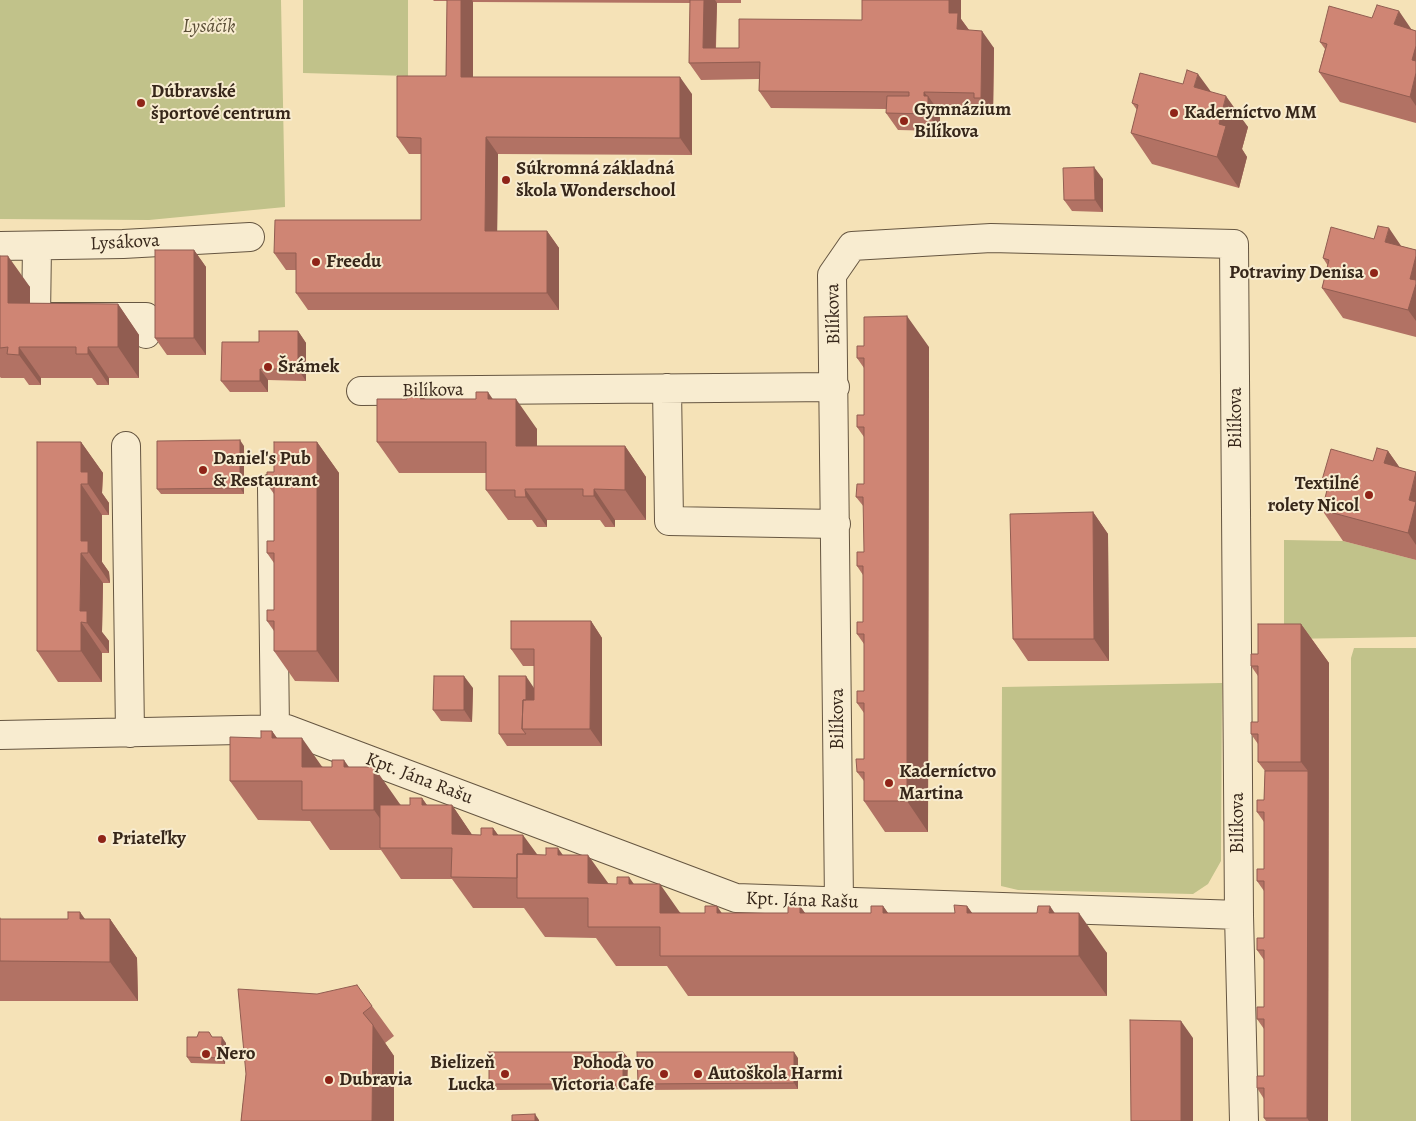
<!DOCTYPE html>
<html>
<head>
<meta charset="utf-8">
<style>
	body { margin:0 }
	canvas { display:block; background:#f5e2b7 }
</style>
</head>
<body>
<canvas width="1416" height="1121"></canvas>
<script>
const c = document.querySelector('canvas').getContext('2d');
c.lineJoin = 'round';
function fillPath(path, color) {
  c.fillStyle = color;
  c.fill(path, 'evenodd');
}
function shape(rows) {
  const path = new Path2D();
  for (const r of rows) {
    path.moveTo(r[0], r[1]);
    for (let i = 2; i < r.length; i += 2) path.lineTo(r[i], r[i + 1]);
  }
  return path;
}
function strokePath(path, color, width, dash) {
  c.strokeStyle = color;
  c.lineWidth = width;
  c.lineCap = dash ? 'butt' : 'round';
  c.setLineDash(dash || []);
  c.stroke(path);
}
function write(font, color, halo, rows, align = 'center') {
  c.font = font + ' Alegreya,serif';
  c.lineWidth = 4;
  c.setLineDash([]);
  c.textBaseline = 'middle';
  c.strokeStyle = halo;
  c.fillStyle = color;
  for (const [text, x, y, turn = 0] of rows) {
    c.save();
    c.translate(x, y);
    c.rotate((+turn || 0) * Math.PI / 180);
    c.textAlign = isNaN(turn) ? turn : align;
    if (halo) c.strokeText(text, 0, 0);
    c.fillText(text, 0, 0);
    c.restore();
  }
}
fillPath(shape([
	[0,0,281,0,285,207,149,220,0,219],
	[303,0,408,0,408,76,303,73],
	[1284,540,1343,541,1416,560,1416,637,1284,639],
	[1354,648,1416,648,1416,1121,1351,1121,1351,658],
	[1222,683,1221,861,1208,884,1193,894,1018,890,1001,886,1002,687]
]), '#c1c28a');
const minor = shape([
	[0,246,123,244,250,237],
	[37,246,36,317,146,317,146,334],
	[667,388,669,521,836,524],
	[361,391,835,387],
	[126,446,130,733],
	[272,488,275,730],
	[0,735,287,729,736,898,1239,915],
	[839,902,832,275,852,246,991,238,1234,244,1239,915,1244,1121]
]);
strokePath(minor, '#665641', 30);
strokePath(minor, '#f8ecd0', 28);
fillPath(shape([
	[433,0,741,0,741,3,717,3,716,48,739,48,862,20,961,19,969,30,994,48,993,115,986,115,982,110,937,109,940,113,940,131,898,130,886,113,887,109,771,108,759,91,759,79,701,80,689,63,690,3,473,2,473,77,692,94,692,155,498,154,497,231,547,231,559,248,559,310,308,310,296,293,296,270,286,270,274,253,421,220,421,154,409,154,397,137,446,76,447,1,434,1],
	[1411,29,1416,31,1416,123,1340,102,1319,72,1325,49,1320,42],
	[1211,92,1248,127,1242,149,1247,157,1239,188,1152,164,1131,133,1137,110,1132,103],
	[1103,179,1103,212,1072,211,1064,200],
	[1401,246,1416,250,1416,337,1343,318,1322,288,1328,266,1323,258],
	[194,250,206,267,206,355,167,355,155,338],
	[0,256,30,287,30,303,118,304,139,335,139,378,109,378,109,385,97,385,92,378,41,378,41,385,29,385,24,378,1,378,0,377],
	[298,331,306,343,306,381,268,380,268,392,230,392,221,381,259,342],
	[929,347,928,832,885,832,864,801,864,781,857,772,864,759,864,713,857,703,864,691,864,644,857,634,863,622,863,575,857,566,864,552,864,507,856,497,864,484,864,437,857,427,864,415,864,368,857,358],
	[420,392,425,399,493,399,537,429,537,446,625,446,646,477,646,520,615,520,615,527,605,527,600,520,547,520,547,527,537,527,532,520,508,520,486,490,486,473,399,473,377,442,407,399],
	[81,442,103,473,102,493,109,503,109,515,102,515,102,562,109,572,110,583,103,583,102,632,109,641,109,653,102,653,102,682,58,682,37,651],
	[317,442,339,473,339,682,295,681,274,651,274,631,267,621,274,610,274,563,267,553,274,541,274,494,267,484,274,472],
	[244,446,244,494,161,494,157,489],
	[1388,451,1400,468,1416,472,1416,560,1343,541,1322,510,1328,488,1322,480,1373,461],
	[1093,512,1108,534,1109,661,1028,661,1013,639],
	[591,621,602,638,602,746,507,746,499,734,534,688,534,666,523,666,511,649],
	[1301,624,1329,663,1328,1121,1266,1121,1264,1118,1264,1099,1257,1088,1264,1076,1264,1029,1257,1019,1264,1007,1264,960,1257,950,1264,938,1264,891,1257,881,1264,869,1264,822,1257,812,1264,800,1265,771,1258,762,1258,744,1251,734,1258,722,1258,676,1251,666,1258,654],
	[473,688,472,722,441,721,433,710],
	[272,731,277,738,323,767,349,767,401,805,410,805,422,798,427,805,452,805,472,835,481,835,493,828,498,835,537,855,562,855,608,884,634,884,681,913,788,913,800,906,805,913,871,913,883,906,888,913,955,913,967,906,972,913,1054,913,1107,953,1107,996,688,996,667,966,616,966,596,938,545,937,524,908,473,908,452,879,401,879,381,850,330,850,310,821,258,820,230,781,261,738],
	[0,917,1,919,110,919,137,958,138,1001,0,1001],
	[372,1006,394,1036,385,1043,394,1056,394,1121,241,1121,246,1074],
	[209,1032,212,1037,226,1043,225,1064,191,1063,187,1057,197,1037],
	[623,1052,628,1058,627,1089,493,1090,489,1084],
	[798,1058,798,1089,642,1090,638,1084]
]), '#b27264');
fillPath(shape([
	[461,0,472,0,473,2,473,94,461,77],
	[704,0,715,0,717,3,715,62,703,48],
	[949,0,961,0,961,19,969,30,957,29,949,13],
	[1399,11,1416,36,1416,65,1412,60,1394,24],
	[982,31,994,48,993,115,981,98],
	[1416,73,1416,106,1410,97],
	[1198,74,1220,104,1194,87],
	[680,77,692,94,692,155,680,138],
	[924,92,928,97,928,96,940,113,940,131,928,114,924,96],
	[1226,96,1248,127,1242,149,1247,157,1239,188,1217,157,1219,124],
	[486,137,498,154,497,248,485,231],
	[1094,167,1103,179,1103,212,1095,200],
	[1389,228,1410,259,1385,242],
	[547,231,559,248,559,310,547,293],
	[194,250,206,267,206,355,194,338],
	[8,256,30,287,30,334,8,303],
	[1416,256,1416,321,1408,310,1410,279],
	[118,304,139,335,139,378,118,347],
	[907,316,929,347,928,832,907,801],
	[298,331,306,343,306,381,298,369],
	[19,347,41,378,41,385,19,355],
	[88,347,109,378,109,385,88,354],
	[260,369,268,380,268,392,260,381],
	[420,392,441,423,420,399],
	[488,392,509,423,488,399],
	[516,399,537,429,537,477,516,446],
	[240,440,244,446,244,494,240,488],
	[81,442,103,473,102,493,109,503,109,515,88,484,81,472],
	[317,442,339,473,339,682,317,651],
	[625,446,646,477,646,520,625,490],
	[1388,451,1409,481,1384,463],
	[1416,474,1416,545,1408,533,1409,500],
	[81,484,102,515,102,562,109,572,110,583,81,541],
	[525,489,547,520,547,527,526,497],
	[594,489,615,520,615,527,594,496],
	[1093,512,1108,534,1109,661,1094,639],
	[81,553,103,583,102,632,109,641,109,653,87,623,80,611],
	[591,621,602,638,602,746,590,729],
	[81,622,102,653,102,682,81,651],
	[1301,624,1329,663,1328,1121,1309,1121,1307,1118,1308,771,1301,762],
	[464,676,473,688,472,722,464,710],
	[526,676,534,688,534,729,526,729],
	[272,731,300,771,272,738],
	[302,738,330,778,302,767],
	[344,760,372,800,344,767],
	[374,767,402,807,401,848,374,810],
	[422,798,443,829,422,805],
	[452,805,473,836,452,834],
	[493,828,515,858,493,835],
	[523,835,545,865,523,878],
	[558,848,585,887,558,855],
	[588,855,616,894,588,883],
	[629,877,657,917,629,884],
	[660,884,688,924,660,913],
	[717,906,744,946,717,913],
	[800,906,828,946,800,913],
	[883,906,911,946,883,913],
	[967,906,995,945,967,913],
	[1050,906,1077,946,1049,913],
	[80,912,108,951,80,919],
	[1079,913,1107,953,1107,996,1079,956],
	[110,919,137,958,138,1001,110,962],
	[1181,1021,1193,1038,1193,1121,1181,1121],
	[373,1025,394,1056,394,1121,372,1121],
	[222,1037,226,1043,225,1064,221,1058],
	[623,1052,628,1058,627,1089,623,1084],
	[794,1052,798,1058,798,1089,794,1083],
	[535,1114,539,1120,539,1121,535,1121]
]), '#915d51');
const building = shape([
	[447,0,461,0,461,77,680,77,680,138,486,137,485,231,547,231,547,293,296,293,296,253,274,253,275,220,421,220,421,138,397,137,397,76,446,76,447,0],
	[690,0,704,0,703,48,739,48,739,19,862,20,862,0,949,0,949,13,958,13,957,29,982,31,981,98,974,98,974,93,924,92,924,96,928,96,928,114,886,113,887,96,909,96,909,92,759,91,760,62,689,63,690,0],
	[1377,5,1399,11,1394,24,1416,31,1416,46,1412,60,1416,61,1416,73,1410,97,1319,72,1327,44,1320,42,1329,6,1372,18,1377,5],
	[1187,70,1198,74,1194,87,1226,96,1219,124,1226,126,1217,157,1131,133,1138,105,1132,103,1140,73,1183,84,1187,70],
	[1094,167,1095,200,1064,200,1063,168,1094,167],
	[1378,226,1389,228,1385,242,1416,250,1416,256,1410,279,1416,280,1416,284,1408,310,1322,288,1329,260,1323,258,1331,227,1374,239,1378,226],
	[155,250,194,250,194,338,155,338,155,250],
	[0,256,8,256,8,303,118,304,118,347,88,347,88,354,76,354,76,347,19,347,19,355,7,354,8,347,0,348,0,256],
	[907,316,907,801,864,801,864,772,857,772,856,759,864,759,864,703,857,703,857,691,864,691,864,634,857,634,857,622,863,622,863,566,857,566,857,552,864,552,863,497,856,497,857,484,864,484,864,427,857,427,857,415,864,415,864,358,857,358,857,346,864,346,864,317,907,316],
	[259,331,298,331,298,369,260,369,260,381,221,381,222,342,259,342,259,331],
	[408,392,420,392,420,399,476,399,476,392,488,392,488,399,516,399,516,446,625,446,625,490,594,489,594,496,583,496,583,489,525,489,526,497,515,497,515,490,486,490,486,442,377,442,377,399,407,399,408,392],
	[240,440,240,488,157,489,157,441,240,440],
	[37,442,81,442,81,472,88,472,88,484,81,484,81,541,88,541,88,553,81,553,80,611,87,611,87,623,81,622,81,651,37,651,37,442],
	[274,442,317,442,317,651,274,651,274,621,267,621,267,610,274,610,274,553,267,553,267,541,274,541,274,484,267,484,267,472,274,472,274,442],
	[1377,448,1388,451,1384,463,1416,472,1409,500,1416,502,1408,533,1322,510,1329,482,1322,480,1331,449,1373,461,1377,448],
	[1093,512,1094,639,1013,639,1010,514,1093,512],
	[511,621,591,621,590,729,522,729,523,700,534,700,534,649,511,649,511,621],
	[1258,624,1301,624,1301,762,1258,762,1258,734,1251,734,1251,722,1258,722,1258,666,1251,666,1251,654,1258,654,1258,624],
	[434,676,464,676,464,710,433,710,434,676],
	[499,676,526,676,526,700,523,700,522,729,526,734,499,734,499,676],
	[261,731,272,731,272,738,302,738,302,767,332,767,332,760,344,760,344,767,374,767,374,810,302,810,302,781,230,781,230,737,261,738,261,731],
	[1265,771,1308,771,1307,1118,1264,1118,1264,1088,1257,1088,1257,1076,1264,1076,1264,1019,1257,1019,1257,1007,1264,1007,1264,950,1257,950,1257,938,1264,938,1264,881,1257,881,1257,869,1264,869,1264,812,1257,812,1257,800,1264,800,1265,771],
	[410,798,422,798,422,805,452,805,452,834,481,835,481,828,493,828,493,835,523,835,523,854,517,854,517,878,451,877,452,848,380,848,380,805,410,805,410,798],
	[546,848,558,848,558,855,588,855,588,883,617,884,617,877,629,877,629,884,660,884,660,913,705,913,705,906,717,906,717,913,788,913,788,906,800,906,800,913,871,913,871,906,883,906,883,913,955,913,954,905,967,906,967,913,1037,913,1038,906,1050,906,1049,913,1079,913,1079,956,660,956,660,927,588,927,588,898,517,898,517,854,546,855,546,848],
	[68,912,80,912,80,919,110,919,110,962,0,961,0,919,68,919,68,912],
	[357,985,372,1006,363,1013,373,1025,372,1121,241,1121,246,1074,238,989,317,994,357,985],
	[1130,1020,1181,1021,1181,1121,1131,1121,1130,1020],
	[199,1032,209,1032,212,1037,222,1037,221,1058,187,1057,187,1037,197,1037,199,1032],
	[489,1052,623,1052,623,1084,489,1084,489,1052],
	[637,1052,794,1052,794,1083,638,1084,637,1052],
	[535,1114,535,1121,512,1121,512,1115,535,1114]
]);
fillPath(building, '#cf8574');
strokePath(building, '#915d51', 1);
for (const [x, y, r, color] of [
	[141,103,5,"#8f2418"],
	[1174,113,5,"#8f2418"],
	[904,121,5,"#8f2418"],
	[506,180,5,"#8f2418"],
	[316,262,5,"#8f2418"],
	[1374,273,5,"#8f2418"],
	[268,367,5,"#8f2418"],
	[203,470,5,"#8f2418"],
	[1369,495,5,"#8f2418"],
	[889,783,5,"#8f2418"],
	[102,839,5,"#8f2418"],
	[206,1054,5,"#8f2418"],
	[505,1074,5,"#8f2418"],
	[664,1074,5,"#8f2418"],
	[698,1074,5,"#8f2418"],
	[329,1080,5,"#8f2418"]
]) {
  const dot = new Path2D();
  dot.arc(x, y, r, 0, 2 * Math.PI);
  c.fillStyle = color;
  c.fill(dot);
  strokePath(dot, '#f8ecd0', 2);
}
write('italic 19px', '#5a4e36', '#f8ecd0', [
	["Lysáčík",209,27]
]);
write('bold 19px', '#37271a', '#f8ecd0', [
	["Dúbravské",151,92],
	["športové centrum",151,114],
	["Gymnázium",914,110],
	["Bilíkova",914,132],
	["Kaderníctvo MM",1184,113],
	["Súkromná základná",516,169],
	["škola Wonderschool",516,191],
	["Freedu",326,262],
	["Potraviny Denisa",1364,273,"right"],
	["Šrámek",278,367],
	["Daniel's Pub",213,459],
	["& Restaurant",213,481],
	["Textilné",1359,484,"right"],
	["rolety Nicol",1359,506,"right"],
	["Kaderníctvo",899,772],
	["Martina",899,794],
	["Priateľky",112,839],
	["Nero",216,1054],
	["Bielizeň",495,1063,"right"],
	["Lucka",495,1085,"right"],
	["Pohoda vo",654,1063,"right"],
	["Victoria Cafe",654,1085,"right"],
	["Autoškola Harmi",708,1074],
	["Dubravia",339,1080]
], 'left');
write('19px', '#37271a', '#f8ecd0', [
	["Lysákova",125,243,-3],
	["Bilíkova",834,314,-91],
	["Bilíkova",433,391,-1],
	["Bilíkova",1236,418,-90],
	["Bilíkova",838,719,-90],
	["Kpt. Jána Rašu",419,779,21],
	["Bilíkova",1238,823,-90],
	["Kpt. Jána Rašu",802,901,2]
]);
</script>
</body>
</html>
